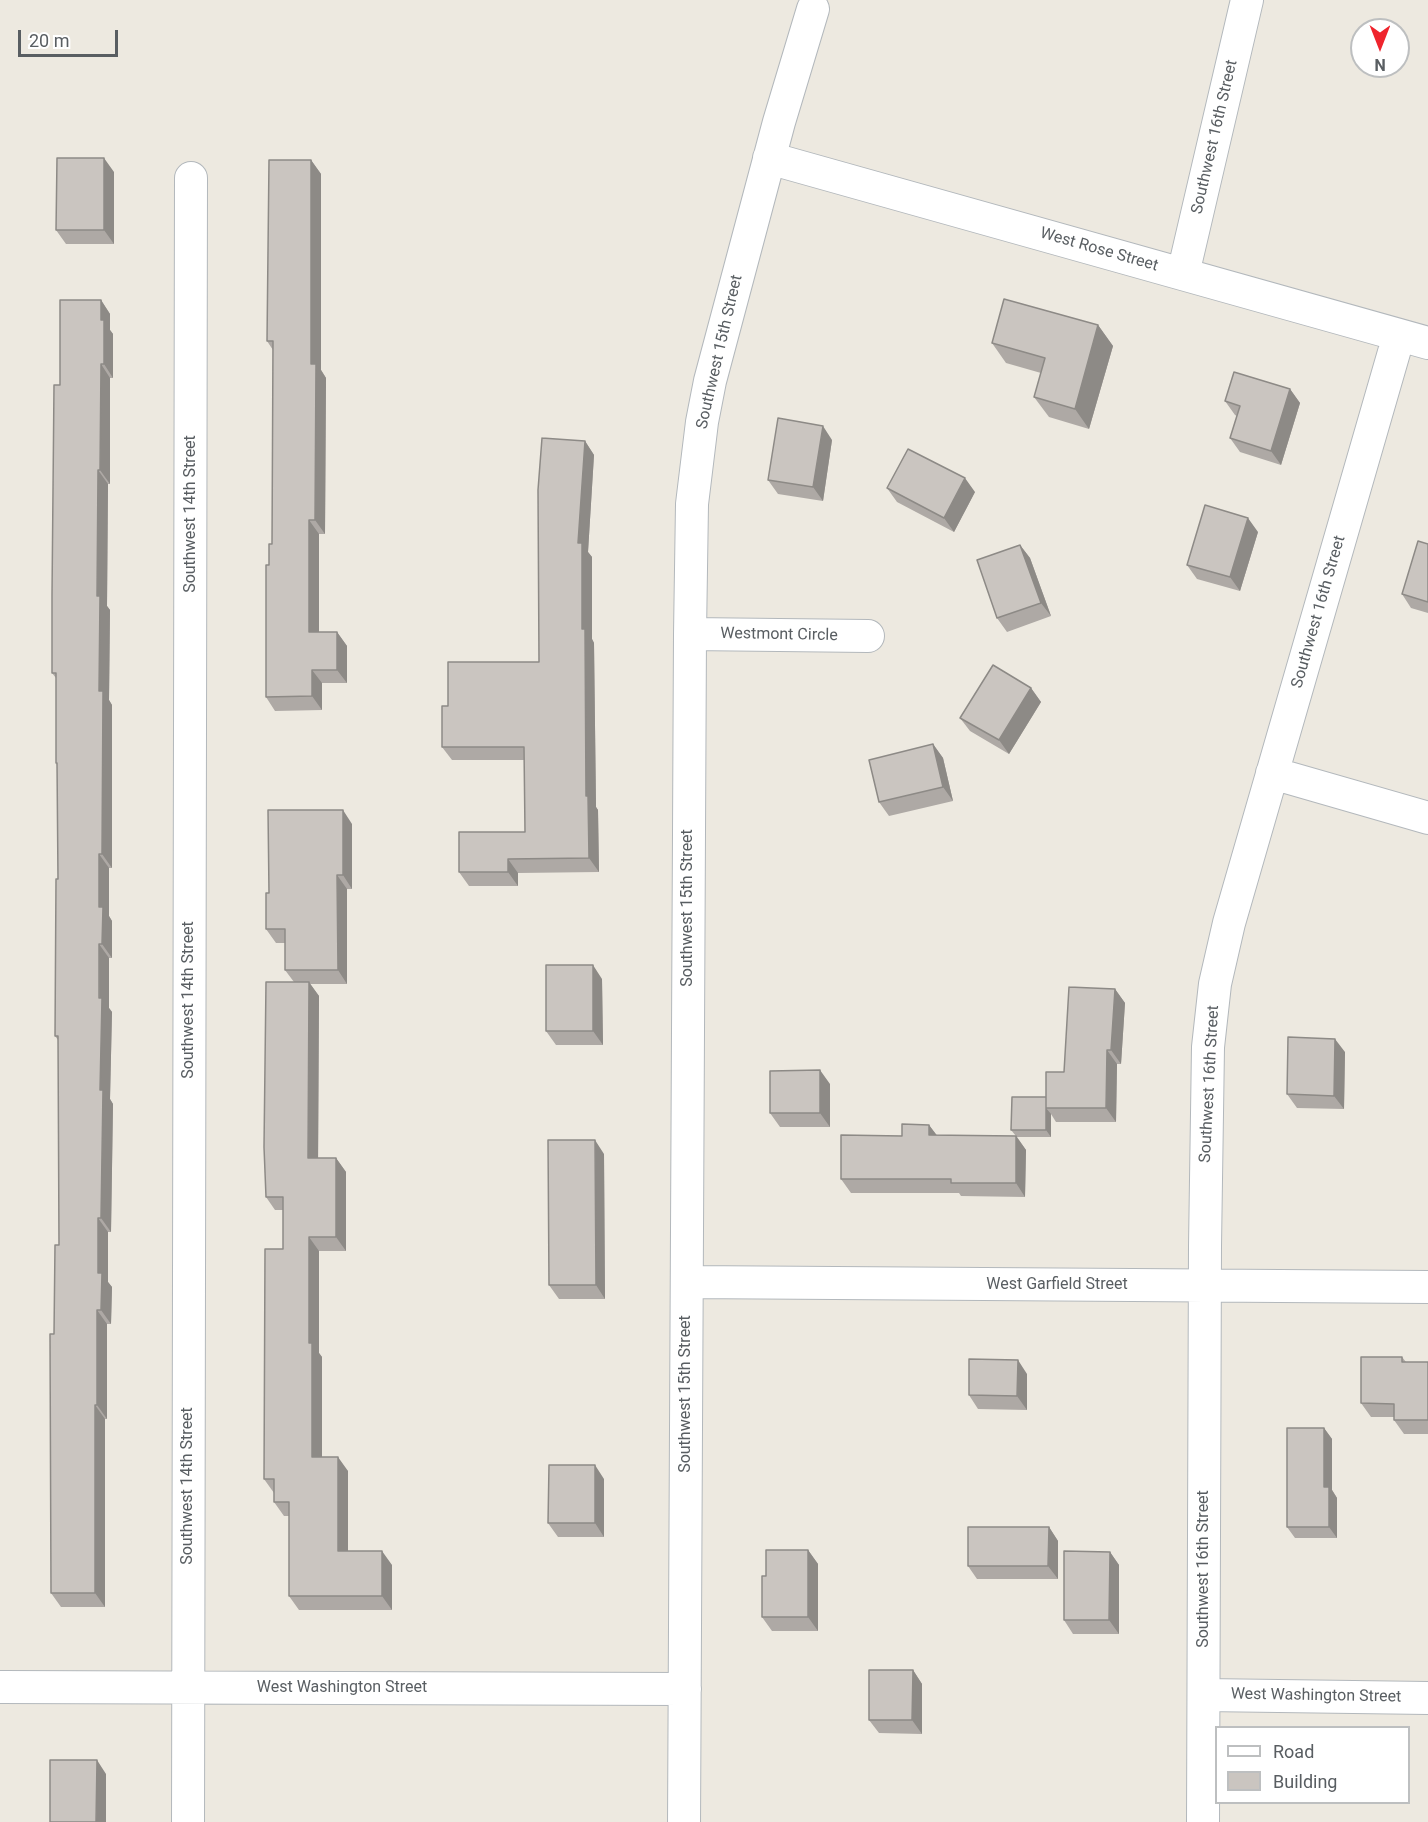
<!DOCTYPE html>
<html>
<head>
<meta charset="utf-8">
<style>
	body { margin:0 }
	#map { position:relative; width:1428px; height:1822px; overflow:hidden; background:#ede9e0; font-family:Roboto,sans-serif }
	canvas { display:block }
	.legend { position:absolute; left:1215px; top:1726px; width:195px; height:78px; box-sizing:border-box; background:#fff; border:2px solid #bdbfc0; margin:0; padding:8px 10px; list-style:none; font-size:18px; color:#595e62 }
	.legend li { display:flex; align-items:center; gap:12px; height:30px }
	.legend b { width:30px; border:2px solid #bdbfc0 }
	.north { position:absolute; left:1350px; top:18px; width:60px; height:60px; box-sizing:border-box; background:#fff; border:2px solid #bdbfc0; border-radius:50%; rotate:180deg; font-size:16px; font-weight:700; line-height:24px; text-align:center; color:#595e62 }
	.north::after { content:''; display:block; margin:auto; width:21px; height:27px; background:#ef242d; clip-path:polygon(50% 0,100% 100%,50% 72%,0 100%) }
	.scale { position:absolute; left:18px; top:30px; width:100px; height:27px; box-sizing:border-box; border:3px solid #595e62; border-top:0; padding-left:8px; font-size:18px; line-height:21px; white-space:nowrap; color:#595e62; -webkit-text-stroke:4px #fff; paint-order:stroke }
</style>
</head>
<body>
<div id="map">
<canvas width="1428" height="1822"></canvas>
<ul class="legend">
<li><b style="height:8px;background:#fff"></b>Road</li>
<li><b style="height:16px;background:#cac5c0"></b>Building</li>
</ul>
<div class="north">N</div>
<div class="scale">20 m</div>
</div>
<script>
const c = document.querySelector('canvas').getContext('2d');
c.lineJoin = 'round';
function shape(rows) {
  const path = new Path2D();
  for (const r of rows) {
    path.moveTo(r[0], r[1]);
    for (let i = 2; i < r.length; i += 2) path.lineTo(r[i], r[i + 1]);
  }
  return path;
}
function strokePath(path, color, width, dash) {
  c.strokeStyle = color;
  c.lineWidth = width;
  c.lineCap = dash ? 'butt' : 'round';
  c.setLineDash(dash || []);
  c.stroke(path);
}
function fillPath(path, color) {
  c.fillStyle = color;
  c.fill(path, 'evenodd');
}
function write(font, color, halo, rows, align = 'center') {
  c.font = font + ' Roboto,sans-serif';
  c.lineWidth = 6;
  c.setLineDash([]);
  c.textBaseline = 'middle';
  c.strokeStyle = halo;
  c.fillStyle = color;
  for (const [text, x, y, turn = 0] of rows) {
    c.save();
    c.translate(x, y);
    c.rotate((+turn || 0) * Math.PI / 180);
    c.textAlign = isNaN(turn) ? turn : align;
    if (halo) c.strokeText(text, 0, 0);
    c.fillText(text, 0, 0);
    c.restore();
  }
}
const minor = shape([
	[769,158,1428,343],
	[1183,274,1247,0],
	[690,634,868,636],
	[1272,773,1428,818],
	[687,1282,1428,1287],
	[0,1687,685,1689],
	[1204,1695,1428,1698],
	[188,1822,191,178],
	[684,1822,690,634,692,504,702,422,710,381,779,122,813,9],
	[1203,1822,1205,1246,1208,1047,1215,984,1229,923,1399,335]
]);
strokePath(minor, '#b3b8bc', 34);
strokePath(minor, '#fff', 32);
fillPath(shape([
	[311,160,321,174,321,370,326,378,325,534,319,534,319,632,337,632,347,646,347,683,322,683,322,710,275,711,266,697,269,565,272,544,273,350,267,341],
	[114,172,114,244,66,244,56,230],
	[101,300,110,314,110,330,113,334,113,378,110,378,110,484,108,484,107,606,110,610,109,700,112,705,112,868,109,868,109,916,112,921,112,958,109,958,109,1008,112,1012,110,1099,113,1104,111,1232,108,1232,108,1282,112,1287,111,1324,107,1324,107,1419,105,1419,105,1607,61,1607,51,1593,54,1334,59,1245,58,1040,55,1036,58,879,57,765,56,763,56,678,52,673,60,385],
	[1098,325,1113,346,1089,429,1049,417,1034,397,1041,373,1006,363,992,343],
	[1290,389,1300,403,1281,465,1240,452,1230,438,1237,416,1235,415,1225,401],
	[832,440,823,501,778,494,768,480],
	[585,441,594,455,588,552,592,557,592,639,594,643,596,807,598,810,599,872,518,873,518,886,469,886,459,872,525,832,525,760,452,760,442,747,448,706,539,662],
	[887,488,975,492,954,532,897,502],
	[1258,532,1240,591,1197,579,1187,565],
	[1428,544,1428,613,1411,608,1402,594],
	[1020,545,1030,558,1051,616,1007,632,997,618],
	[1031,688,1041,702,1009,754,970,731,960,718],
	[933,744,943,758,953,801,889,816,879,802],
	[352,824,352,889,347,889,347,984,310,984,319,996,318,1158,336,1158,346,1172,346,1251,319,1251,319,1353,322,1357,322,1457,348,1471,348,1551,392,1565,392,1610,299,1610,289,1596,289,1516,284,1516,274,1502,274,1493,264,1479,283,1249,283,1210,275,1210,266,1197,294,982,285,970,285,943,276,943,266,929,269,893],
	[602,979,603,1045,556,1045,546,1031],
	[1115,989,1125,1003,1121,1064,1117,1064,1116,1122,1056,1122,1051,1114,1051,1137,1017,1137,1026,1150,1025,1197,961,1196,959,1193,851,1193,841,1179,902,1136,929,1125,936,1135,1016,1136,1011,1130,1046,1097,1064,1072],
	[1345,1052,1344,1109,1297,1108,1287,1094],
	[830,1084,830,1127,780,1127,770,1113],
	[604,1154,605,1299,559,1299,549,1285],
	[1402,1357,1406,1362,1428,1362,1428,1434,1404,1434,1394,1420,1394,1417,1371,1417,1361,1403],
	[1027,1374,1027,1410,978,1409,969,1395],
	[1324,1428,1332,1439,1332,1490,1337,1498,1337,1538,1295,1538,1287,1527],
	[604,1479,604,1537,558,1537,548,1523],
	[1049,1527,1058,1541,1058,1579,977,1579,968,1566],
	[808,1550,818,1564,818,1631,772,1631,762,1617],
	[1110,1552,1119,1565,1119,1634,1073,1634,1064,1620],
	[913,1670,922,1684,922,1734,879,1733,869,1720]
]), '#aea9a5');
fillPath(shape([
	[104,158,114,172,114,244,104,230],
	[311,160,321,174,321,370,326,378,325,534,315,520,311,364],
	[101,300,110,314,110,330,113,334,113,378,104,364,101,320],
	[1098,325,1113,346,1089,429,1075,409],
	[101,364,110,378,110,484,100,470],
	[1290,389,1300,403,1281,465,1271,451],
	[823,426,832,440,823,501,813,487],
	[585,441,594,455,588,552,592,557,592,639,594,643,596,807,598,810,599,872,589,858,586,796,582,629,578,543],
	[98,470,108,484,107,606,110,610,109,700,112,705,112,868,102,854,97,596],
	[965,478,975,492,954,532,944,518],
	[1248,518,1258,532,1240,591,1230,577],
	[309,520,319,534,319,646,309,632],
	[1020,545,1030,558,1051,616,1041,603],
	[337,632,347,646,347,683,337,670],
	[312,670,322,683,322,710,312,696],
	[1031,688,1041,702,1009,754,999,740],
	[933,744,943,758,953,801,943,787],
	[343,810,352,824,352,889,343,875],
	[99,854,109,868,109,916,112,921,112,958,102,944,99,907],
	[508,859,518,873,518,886,508,872],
	[337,875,347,889,347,984,338,970],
	[99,944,109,958,109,1008,112,1012,110,1099,113,1104,111,1232,101,1218],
	[593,965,602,979,603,1045,593,1031],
	[309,982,319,996,318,1172,308,1158],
	[1115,989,1125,1003,1121,1064,1111,1050],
	[1335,1039,1345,1052,1344,1109,1334,1096],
	[1107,1050,1117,1064,1116,1122,1106,1108],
	[820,1070,830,1084,830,1127,820,1113],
	[1046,1097,1046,1108,1051,1114,1051,1137,1046,1130],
	[929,1125,939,1138,929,1135],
	[1016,1136,1026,1150,1025,1197,1016,1183],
	[595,1140,604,1154,605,1299,596,1285],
	[336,1158,346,1172,346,1251,336,1237],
	[98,1218,108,1232,108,1282,112,1287,111,1324,101,1310,98,1273],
	[309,1237,319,1251,319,1353,322,1357,322,1471,312,1457,309,1343],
	[97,1310,107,1324,107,1419,97,1405],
	[1018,1360,1027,1374,1027,1410,1017,1396],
	[95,1405,105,1419,105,1607,95,1593],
	[1324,1428,1332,1439,1332,1490,1337,1498,1337,1538,1329,1527,1324,1487],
	[338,1457,348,1471,348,1565,338,1551],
	[595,1465,604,1479,604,1537,595,1523],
	[1049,1527,1058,1541,1058,1579,1048,1566],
	[808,1550,818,1564,818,1631,808,1617],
	[382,1551,392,1565,392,1610,382,1596],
	[1110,1552,1119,1565,1119,1634,1109,1620],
	[913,1670,922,1684,922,1734,912,1720],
	[97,1760,106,1774,106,1822,96,1822]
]), '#8d8a86');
const building = shape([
	[57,158,104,158,104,230,56,230,57,158],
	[269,160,311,160,311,364,316,364,315,520,309,520,309,632,337,632,337,670,312,670,312,696,266,697,266,565,269,565,269,544,272,544,273,341,267,341,269,160],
	[1004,299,1098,325,1075,409,1034,397,1045,358,992,343,1004,299],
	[60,300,101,300,101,320,104,320,104,364,101,364,100,470,98,470,97,596,100,596,99,691,103,691,102,854,99,854,99,907,103,907,102,944,99,944,99,998,102,998,100,1090,103,1090,101,1218,98,1218,98,1273,102,1273,101,1310,97,1310,97,1405,95,1405,95,1593,51,1593,50,1334,54,1334,55,1245,59,1245,58,1036,55,1036,56,879,58,879,57,763,56,763,56,673,52,673,52,595,54,385,60,385,60,300],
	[1234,372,1290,389,1271,451,1230,438,1240,406,1225,401,1234,372],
	[778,418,823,426,813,487,768,480,778,418],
	[542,438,585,441,578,543,582,543,582,629,585,629,586,796,588,796,589,858,508,859,508,872,459,872,459,832,525,832,524,747,442,747,442,706,448,706,448,662,539,662,538,490,542,438],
	[908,449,965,478,944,518,887,488,908,449],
	[1205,505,1248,518,1230,577,1187,565,1205,505],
	[1418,541,1428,544,1428,602,1402,594,1418,541],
	[1020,545,1041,603,997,618,977,560,1020,545],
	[993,665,1031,688,999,740,960,718,993,665],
	[933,744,943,787,879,802,869,760,933,744],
	[268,810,343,810,343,875,337,875,338,970,285,970,285,929,266,929,266,893,269,893,268,810],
	[546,965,593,965,593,1031,546,1031,546,965],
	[266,982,309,982,308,1158,336,1158,336,1237,309,1237,309,1343,312,1343,312,1457,338,1457,338,1551,382,1551,382,1596,289,1596,289,1502,274,1502,274,1479,264,1479,265,1249,283,1249,283,1197,266,1197,264,1147,266,982],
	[1069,987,1115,989,1111,1050,1107,1050,1106,1108,1046,1108,1046,1072,1064,1072,1069,987],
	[1288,1037,1335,1039,1334,1096,1287,1094,1288,1037],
	[820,1070,820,1113,770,1113,770,1071,820,1070],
	[1012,1097,1046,1097,1046,1130,1011,1130,1012,1097],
	[902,1124,929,1125,929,1135,1016,1136,1016,1183,951,1183,951,1179,841,1179,841,1135,902,1136,902,1124],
	[548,1140,595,1140,596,1285,549,1285,548,1140],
	[1361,1357,1402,1357,1402,1362,1428,1362,1428,1420,1394,1420,1394,1404,1361,1403,1361,1357],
	[969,1359,1018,1360,1017,1396,969,1395,969,1359],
	[1287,1428,1324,1428,1324,1487,1329,1487,1329,1527,1287,1527,1287,1428],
	[549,1465,595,1465,595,1523,548,1523,549,1465],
	[968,1527,1049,1527,1048,1566,968,1566,968,1527],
	[766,1550,808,1550,808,1617,762,1617,762,1576,766,1576,766,1550],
	[1064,1551,1110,1552,1109,1620,1064,1620,1064,1551],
	[869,1670,913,1670,912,1720,869,1720,869,1670],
	[50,1760,97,1760,96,1822,50,1822,50,1760]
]);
fillPath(building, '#cac5c0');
strokePath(building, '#8d8a86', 1.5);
write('16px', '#595e62', '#fff', [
	["Southwest 16th Street",1215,137,-77],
	["West Rose Street",1099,250,16],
	["Southwest 15th Street",720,352,-77],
	["Southwest 14th Street",191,514,-90],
	["Southwest 16th Street",1319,612,-74],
	["Westmont Circle",779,635,1],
	["Southwest 15th Street",688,908,-90],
	["Southwest 14th Street",189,1000,-90],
	["Southwest 16th Street",1210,1084,-87],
	["West Garfield Street",1057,1285],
	["Southwest 15th Street",686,1394,-90],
	["Southwest 14th Street",188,1486,-90],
	["Southwest 16th Street",1204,1569,-90],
	["West Washington Street",342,1688],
	["West Washington Street",1316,1696,1]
]);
</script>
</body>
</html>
